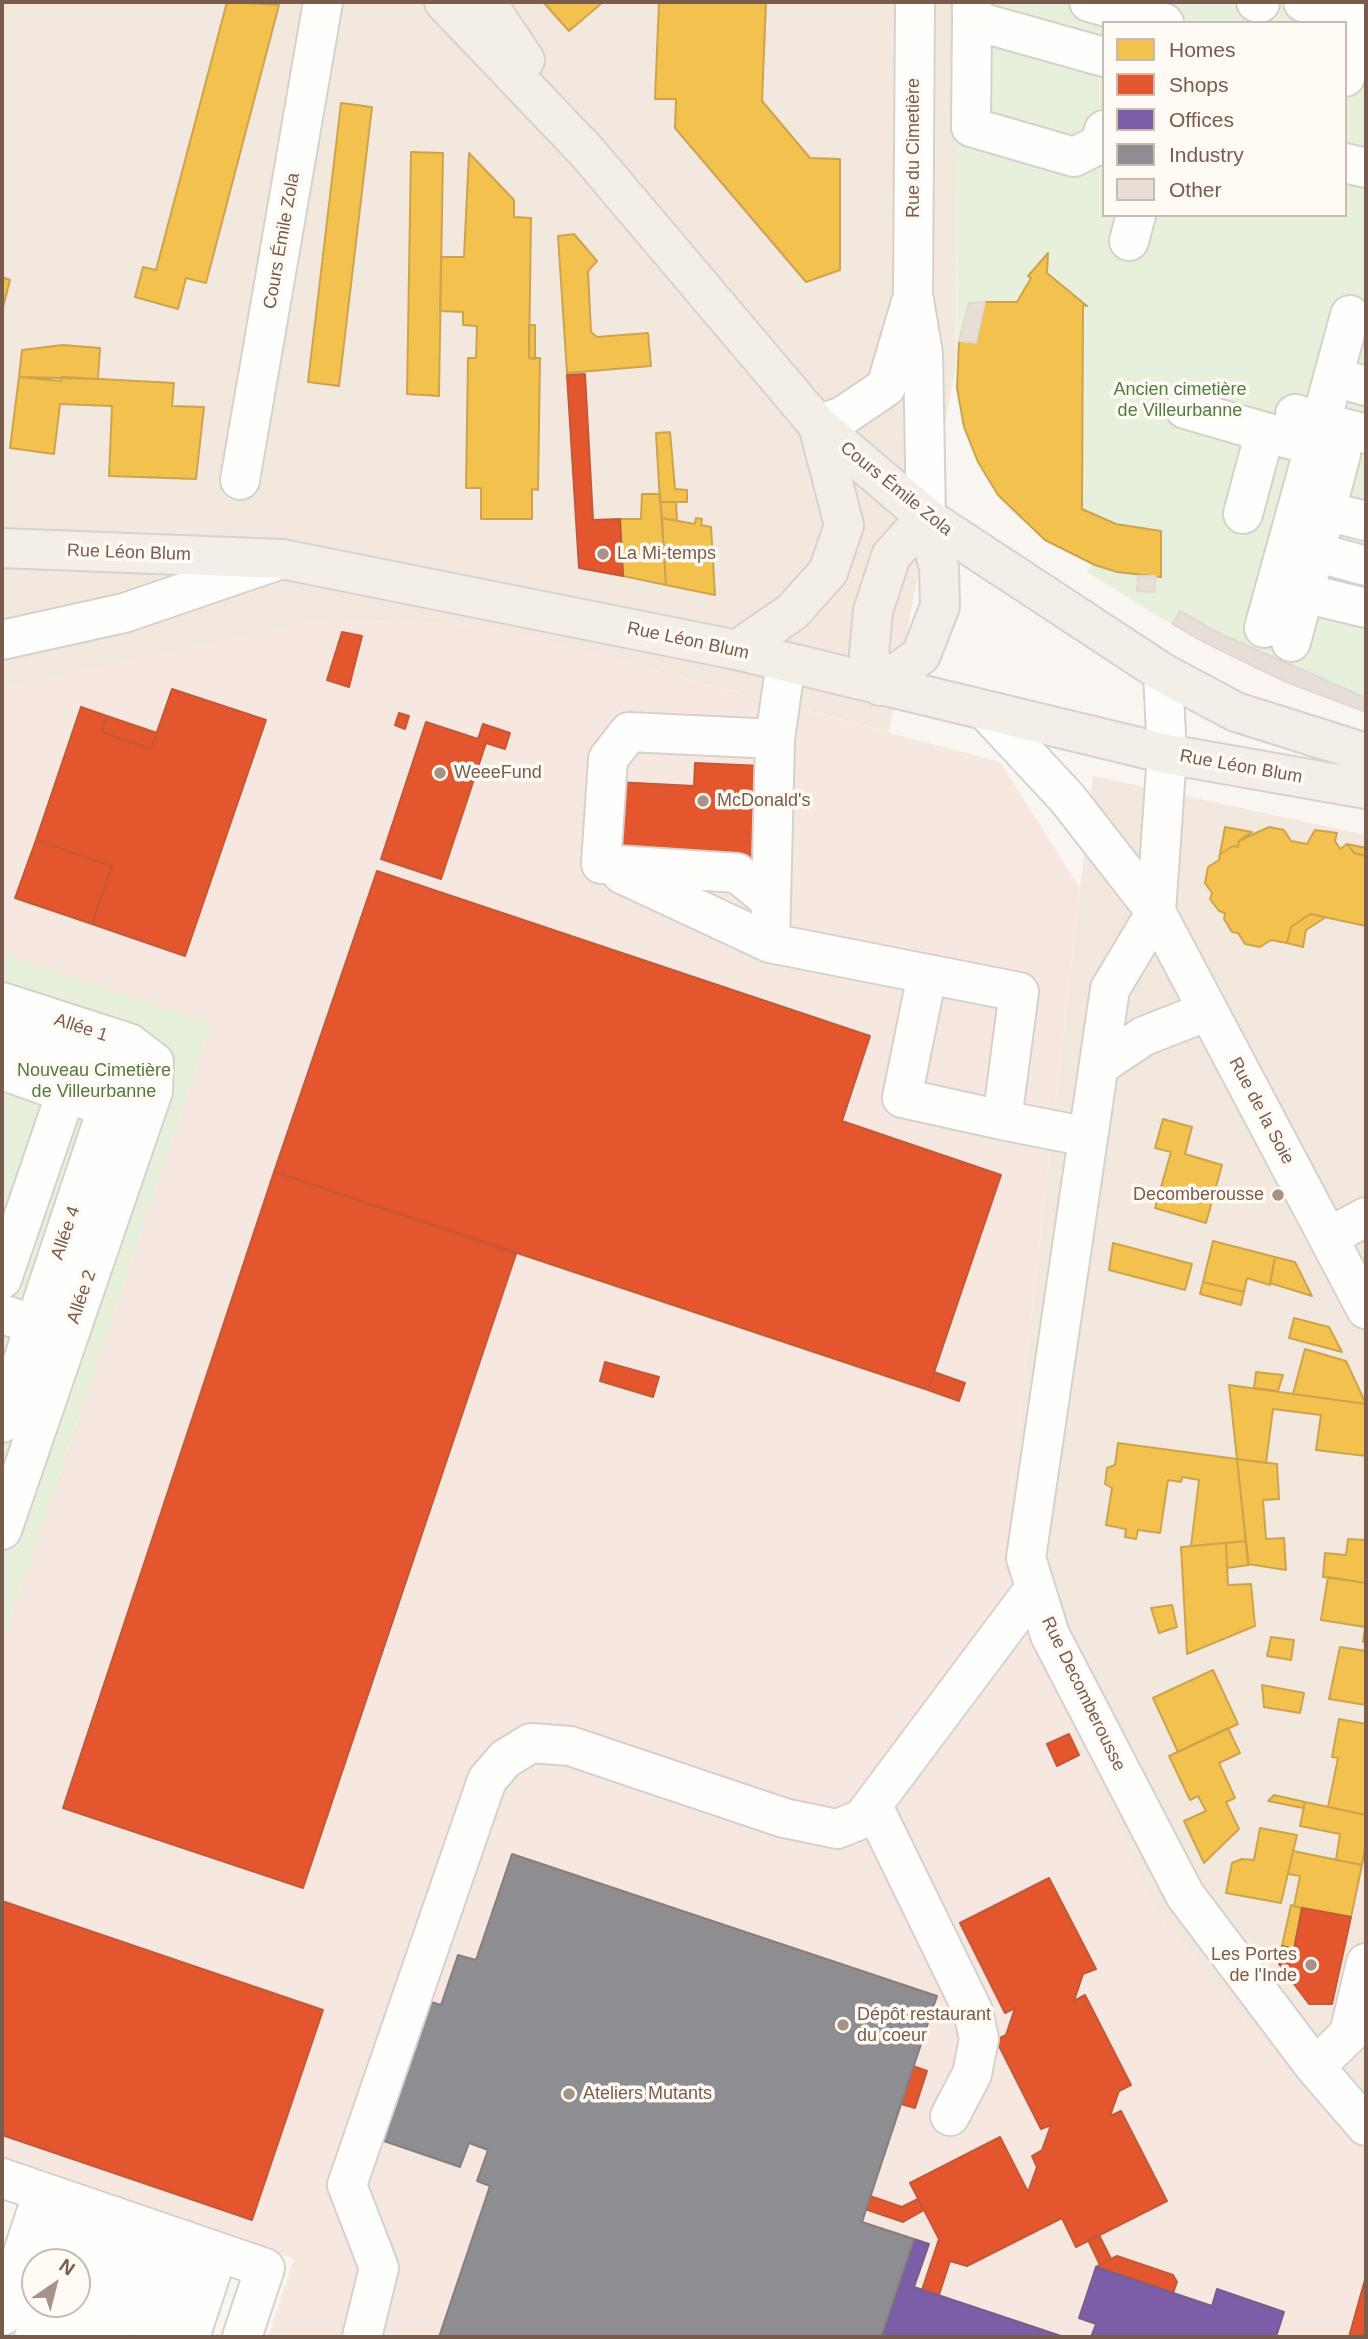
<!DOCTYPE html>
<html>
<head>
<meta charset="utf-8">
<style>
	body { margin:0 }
	#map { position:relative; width:1368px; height:2339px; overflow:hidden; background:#f9f5f0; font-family:Helvetica,sans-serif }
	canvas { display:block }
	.frame { position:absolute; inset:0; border:4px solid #7a5c4d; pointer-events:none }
	.legend { position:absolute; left:1102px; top:21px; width:245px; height:196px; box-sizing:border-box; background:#fffaf3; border:2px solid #cabbb1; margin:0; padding:9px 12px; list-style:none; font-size:21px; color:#7a5c4d }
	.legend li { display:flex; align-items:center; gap:14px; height:35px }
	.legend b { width:35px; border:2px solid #cabbb1 }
	.north { position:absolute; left:21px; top:2248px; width:70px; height:70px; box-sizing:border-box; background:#fffaf3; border:2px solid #cabbb1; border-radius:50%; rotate:35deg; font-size:19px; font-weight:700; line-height:28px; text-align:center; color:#7a5c4d }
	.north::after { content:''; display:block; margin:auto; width:24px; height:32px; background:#a69286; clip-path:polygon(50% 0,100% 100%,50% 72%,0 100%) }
</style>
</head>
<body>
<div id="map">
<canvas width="1368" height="2339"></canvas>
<div class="frame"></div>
<ul class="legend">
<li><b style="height:19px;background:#f2c14e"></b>Homes</li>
<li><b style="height:19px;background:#e4572e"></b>Shops</li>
<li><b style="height:19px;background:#7b5ea7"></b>Offices</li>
<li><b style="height:19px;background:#8d8d92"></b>Industry</li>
<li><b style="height:19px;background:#e6ded7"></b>Other</li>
</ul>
<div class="north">N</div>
</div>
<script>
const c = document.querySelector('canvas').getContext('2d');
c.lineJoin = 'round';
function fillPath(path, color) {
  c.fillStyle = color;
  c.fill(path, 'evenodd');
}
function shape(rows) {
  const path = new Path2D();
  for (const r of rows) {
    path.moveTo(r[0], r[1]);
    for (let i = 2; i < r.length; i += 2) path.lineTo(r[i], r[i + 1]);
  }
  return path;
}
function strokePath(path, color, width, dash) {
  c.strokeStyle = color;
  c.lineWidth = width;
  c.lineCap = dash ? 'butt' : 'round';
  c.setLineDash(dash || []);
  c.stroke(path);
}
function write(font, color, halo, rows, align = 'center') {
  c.font = font + ' Helvetica,sans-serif';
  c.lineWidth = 7;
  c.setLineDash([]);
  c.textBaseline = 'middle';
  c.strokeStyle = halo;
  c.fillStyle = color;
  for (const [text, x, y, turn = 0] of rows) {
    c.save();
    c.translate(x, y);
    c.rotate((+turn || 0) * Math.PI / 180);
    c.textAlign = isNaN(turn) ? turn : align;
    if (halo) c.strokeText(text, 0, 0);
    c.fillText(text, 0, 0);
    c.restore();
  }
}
fillPath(shape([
	[2,2,958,2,956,364,889,732,481,625,324,620,2,689],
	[1093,776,1366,835,1366,2162,1153,1908,1003,1567]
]), '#f2e8de');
fillPath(shape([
	[324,620,481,625,1000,762,1080,888,1003,1567,1153,1908,1366,2162,1366,2337,268,2337,294,2259,2,2159,2,1644,211,1023,2,953,2,689]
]), '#f6e8e1');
fillPath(shape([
	[958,2,1366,2,1366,712,1286,682,1161,618,1087,572,1092,564,1045,540,1008,508,984,474,964,427,957,388],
	[1104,23,1345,23,1345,215,1104,215],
	[2,953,211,1023,2,1644]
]), '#e7f0db');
const homes = shape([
	[227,2,279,5,206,283,186,278,178,309,135,297,143,267,156,270,227,2],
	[543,2,603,2,569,31,543,2],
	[659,2,766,2,762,101,810,158,840,159,840,270,806,282,675,128,676,99,655,99,659,2],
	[341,103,372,107,339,386,308,382,341,103],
	[411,152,443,153,439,396,407,394,411,152],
	[469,153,514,200,514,217,531,218,529,358,540,358,538,490,532,489,532,519,481,519,481,488,466,488,468,358,476,358,477,326,463,325,463,312,440,311,441,257,464,257,469,153],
	[574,234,597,261,588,271,591,332,597,337,648,333,651,366,567,373,558,236,574,234],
	[1048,253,1047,273,1087,306,1083,305,1082,509,1116,524,1161,531,1161,577,1117,572,1095,565,1045,540,998,495,978,462,964,427,957,388,959,341,976,343,985,302,1017,302,1031,278,1028,276,1048,253],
	[2,277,10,280,2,311,2,277],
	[529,325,535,325,535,359,529,358,529,325],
	[63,345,100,348,98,379,19,377,22,350,63,345],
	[19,377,61,381,62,377,174,383,172,406,204,407,196,479,109,476,112,406,60,404,54,454,10,448,19,377],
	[670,432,675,489,687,490,687,502,660,502,656,433,670,432],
	[642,494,660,494,666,585,623,576,620,519,641,519,642,494],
	[660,502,676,502,677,521,662,518,660,502],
	[662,518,695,524,696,518,702,519,701,525,711,527,715,595,666,585,662,518],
	[1225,827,1252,832,1239,841,1238,847,1233,846,1220,854,1225,827],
	[1269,827,1284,830,1291,841,1307,844,1315,830,1337,833,1335,841,1340,849,1347,844,1354,853,1366,856,1366,926,1310,914,1291,927,1287,943,1271,940,1260,947,1245,944,1238,933,1232,932,1224,919,1225,913,1219,911,1210,899,1212,893,1205,883,1208,867,1219,860,1220,854,1233,846,1238,847,1239,841,1269,827],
	[1347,844,1366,848,1366,856,1354,853,1347,844],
	[1310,914,1326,917,1306,930,1303,947,1287,943,1291,927,1310,914],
	[1163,1119,1192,1127,1185,1154,1222,1165,1206,1223,1155,1208,1171,1152,1155,1148,1163,1119],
	[1213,1241,1275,1257,1270,1285,1247,1278,1244,1292,1203,1282,1213,1241],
	[1113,1243,1192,1264,1185,1290,1109,1270,1113,1243],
	[1275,1257,1295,1262,1312,1296,1270,1283,1275,1257],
	[1203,1282,1244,1292,1241,1305,1200,1294,1203,1282],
	[1294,1318,1329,1327,1342,1352,1289,1338,1294,1318],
	[1305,1349,1346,1361,1366,1404,1293,1394,1305,1349],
	[1256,1372,1283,1375,1278,1391,1254,1388,1256,1372],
	[1229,1385,1366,1404,1366,1456,1316,1450,1321,1415,1273,1409,1266,1463,1237,1459,1229,1385],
	[1118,1443,1237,1459,1246,1541,1191,1546,1199,1480,1182,1477,1181,1482,1168,1480,1160,1533,1138,1530,1136,1539,1125,1537,1126,1529,1106,1525,1112,1488,1105,1484,1107,1468,1115,1465,1118,1443],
	[1237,1459,1277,1464,1279,1499,1263,1500,1266,1539,1284,1538,1286,1570,1248,1564,1237,1459],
	[1348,1539,1366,1540,1366,1583,1323,1577,1325,1553,1346,1555,1348,1539],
	[1246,1541,1249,1565,1227,1568,1226,1543,1246,1541],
	[1226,1543,1228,1585,1251,1584,1255,1626,1187,1654,1181,1547,1226,1543],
	[1328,1577,1366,1583,1366,1642,1363,1642,1365,1627,1321,1620,1328,1577],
	[1172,1605,1177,1627,1159,1633,1151,1608,1172,1605],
	[1271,1637,1294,1640,1291,1660,1267,1656,1271,1637],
	[1340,1647,1366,1651,1366,1705,1329,1699,1340,1647],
	[1213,1670,1238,1724,1178,1752,1153,1698,1213,1670],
	[1262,1685,1304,1693,1300,1713,1264,1707,1262,1685],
	[1339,1719,1366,1724,1366,1815,1328,1807,1338,1758,1332,1757,1339,1719],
	[1228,1728,1240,1753,1219,1763,1235,1798,1226,1802,1239,1829,1204,1863,1184,1821,1206,1811,1198,1796,1190,1800,1169,1756,1228,1728],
	[1274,1795,1305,1802,1303,1808,1268,1801,1274,1795],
	[1305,1802,1366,1815,1366,1843,1362,1865,1336,1860,1340,1834,1300,1826,1305,1802],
	[1260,1828,1297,1835,1281,1903,1226,1893,1232,1863,1242,1859,1254,1860,1260,1828],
	[1293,1851,1362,1865,1351,1917,1294,1906,1300,1876,1288,1874,1293,1851],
	[1291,1905,1302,1908,1294,1949,1282,1946,1291,1905]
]);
fillPath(homes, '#f2c14e');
strokePath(homes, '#cea34e', 2);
const shops = shape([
	[585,374,593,520,620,519,623,576,579,568,567,375,585,374],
	[342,632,362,636,349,687,327,680,342,632],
	[172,689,266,720,185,956,92,924,112,866,36,840,81,707,107,716,102,732,151,749,172,689],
	[399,713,409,716,405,729,395,725,399,713],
	[107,716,157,733,151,749,102,732,107,716],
	[426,722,478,739,483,724,510,733,505,749,486,743,441,879,381,859,426,722],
	[695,763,762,766,762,861,612,855,615,782,694,786,695,763],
	[36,840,112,866,92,924,15,898,36,840],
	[377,871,870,1036,842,1121,1001,1175,928,1390,274,1172,377,871],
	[274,1172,516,1254,303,1888,63,1808,274,1172],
	[605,1362,659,1377,653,1397,600,1381,605,1362],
	[934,1372,965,1383,959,1401,928,1390,934,1372],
	[1069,1734,1079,1755,1057,1766,1047,1744,1069,1734],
	[1049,1878,1096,1969,1083,1974,1074,2001,1085,1995,1131,2085,1119,2091,1110,2116,1121,2111,1167,2201,1076,2247,1062,2218,967,2266,950,2261,939,2295,922,2290,939,2239,910,2183,1000,2137,1028,2192,1037,2167,1032,2156,1042,2150,1051,2125,1041,2129,996,2040,1006,2035,1015,2008,1005,2013,960,1923,1049,1878],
	[2,1901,323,2010,252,2220,2,2135,2,1901],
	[1302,1908,1351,1917,1332,2004,1309,2004,1279,1964,1282,1946,1294,1949,1302,1908],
	[913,2066,927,2071,915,2108,901,2104,913,2066],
	[870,2196,902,2207,918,2199,924,2210,903,2222,865,2209,870,2196],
	[1099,2235,1111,2259,1100,2265,1088,2240,1099,2235],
	[1117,2256,1173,2275,1177,2282,1173,2293,1096,2267,1117,2256],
	[1366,2276,1366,2337,1349,2337,1366,2276]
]);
fillPath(shops, '#e4572e');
strokePath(shops, '#c45837', 2);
const offices = shape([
	[914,2239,929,2244,914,2287,1064,2337,881,2337,914,2239],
	[1096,2267,1212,2306,1217,2289,1284,2312,1276,2337,1091,2337,1096,2324,1079,2318,1096,2267]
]);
fillPath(offices, '#7b5ea7');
strokePath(offices, '#7b5d8c', 2);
const industry = shape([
	[512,1854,937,1996,862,2222,914,2239,881,2337,439,2337,490,2186,477,2181,488,2150,469,2143,460,2167,381,2140,428,2001,441,2005,458,1955,476,1960,512,1854]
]);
fillPath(industry, '#8d8d92');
strokePath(industry, '#877e7d', 2);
const building = shape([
	[985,302,976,343,959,341,969,303,985,302],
	[1138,576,1156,576,1154,592,1137,591,1138,576],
	[1180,611,1223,635,1366,698,1366,712,1286,682,1202,641,1172,624,1180,611]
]);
fillPath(building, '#e6ded7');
strokePath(building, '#e2d8d2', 2);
const minor = shape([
	[915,2,913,294,923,354,926,517],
	[972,2,972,20,1104,57],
	[1089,2,1164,23],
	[1256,2,1260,3],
	[1303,2,1366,19],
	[972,20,971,127,1074,157,1100,144,1104,130],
	[1345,77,1354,45,1366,48],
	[1345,163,1366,168],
	[1129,241,1136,215],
	[1333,377,1366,386],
	[1185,409,1341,454,1291,642],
	[1295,414,1321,422,1350,315],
	[818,425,843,416,886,387,911,302],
	[240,480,323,2],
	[1326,511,1366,521],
	[1243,514,1265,432],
	[1315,552,1366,566],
	[1304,593,1366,608],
	[1264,628,1321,422,1366,434],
	[2,640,124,613,282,559],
	[786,662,775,739,770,943,1019,992,1002,1120,902,1098,927,975],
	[1163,673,1167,754,1156,912,1110,989,1026,1558,1050,1635,1185,1895,1315,2067,1366,2126],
	[987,712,1067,798,1156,912,1366,1309],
	[622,874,770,943],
	[770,900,737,873,601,864,608,759,629,732,775,739],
	[2,1002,129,1043,154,1062,153,1091,2,1530],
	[2,1039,142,1088],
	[1099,1066,1144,1036,1208,1011],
	[2,1070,89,1101],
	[1002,1120,1088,1137],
	[1328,1237,1366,1217],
	[2,1279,66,1093],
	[2,1314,35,1325],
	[2,1423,129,1043],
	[873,1806,973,2011,979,2039,972,2074,950,2116],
	[1315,2067,1349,2034,1366,1963],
	[2,2178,265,2268,242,2337],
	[59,2262,78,2204],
	[2,2316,43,2192],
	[34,2337,45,2304],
	[73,2337,114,2216],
	[112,2337,148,2228],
	[152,2337,184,2240],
	[190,2337,218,2252],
	[362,2337,379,2268,347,2185,487,1780,505,1759,531,1743,570,1746,784,1818,837,1829,862,1819,1035,1588]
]);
const major = shape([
	[444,2,587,152,818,425,926,517,1163,673,1236,712,1366,753],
	[486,2,525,60],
	[926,517,939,568,940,606,921,655,880,686,869,654,873,611,891,556,926,517],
	[2,548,282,559,737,650,1167,754,1366,789],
	[737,650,792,612,828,572,844,525,818,425]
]);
strokePath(minor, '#d7d1cb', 42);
strokePath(major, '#dad1cc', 42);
strokePath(minor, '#fefefd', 38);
strokePath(major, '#f3eee8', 38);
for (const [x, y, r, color] of [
	[603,554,7,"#a69286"],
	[440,773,7,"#a69286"],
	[703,801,7,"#a69286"],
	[1278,1195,7,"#a69286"],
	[1311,1965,7,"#a69286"],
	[843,2025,7,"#a69286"],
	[569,2094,7,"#a69286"]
]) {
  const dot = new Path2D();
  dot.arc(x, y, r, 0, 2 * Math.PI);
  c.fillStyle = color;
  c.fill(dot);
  strokePath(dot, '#fffaf3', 2.5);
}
write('18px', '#7a5c4d', '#fffaf3', [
	["Rue du Cimetière",914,148,-90],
	["Cours Émile Zola",282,241,-80],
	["Cours Émile Zola",896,489,39],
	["Rue Léon Blum",129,553,2],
	["Rue Léon Blum",688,641,12],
	["Rue Léon Blum",1241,767,10],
	["Allée 1",81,1028,18],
	["Rue de la Soie",1261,1111,62],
	["Allée 4",66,1233,-71],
	["Allée 2",82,1297,-71],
	["Rue Decomberousse",1083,1694,64]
]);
write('18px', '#537a41', '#fffaf3', [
	["Ancien cimetière",1180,390],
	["de Villeurbanne",1180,411],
	["Nouveau Cimetière",94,1071],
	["de Villeurbanne",94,1092]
]);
write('18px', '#7a5c4d', '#fffaf3', [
	["La Mi-temps",617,554],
	["WeeeFund",454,773],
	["McDonald's",717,801],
	["Decomberousse",1264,1195,"right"],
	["Les Portes",1297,1955,"right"],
	["de l'Inde",1297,1976,"right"],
	["Dépôt restaurant",857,2015],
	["du coeur",857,2036],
	["Ateliers Mutants",583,2094]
], 'left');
</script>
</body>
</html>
